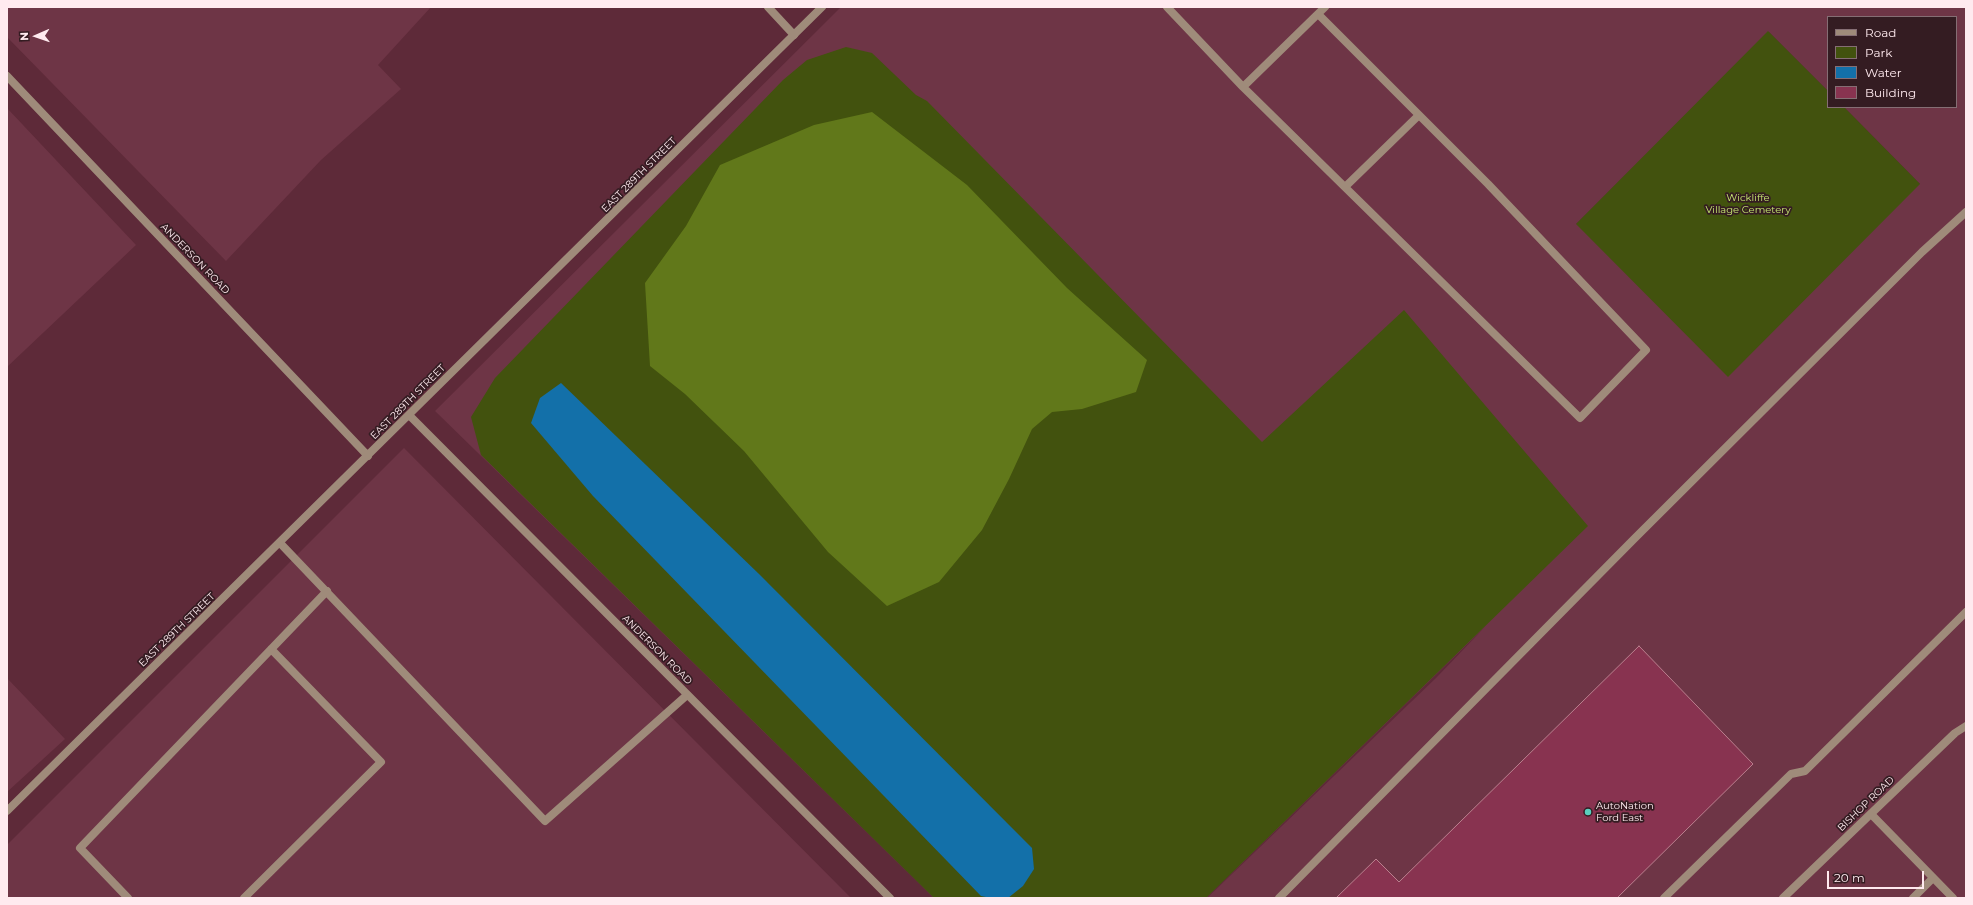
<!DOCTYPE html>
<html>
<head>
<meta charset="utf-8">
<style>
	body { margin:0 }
	#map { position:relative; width:1973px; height:905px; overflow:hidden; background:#5e2a39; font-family:Montserrat,sans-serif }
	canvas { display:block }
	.frame { position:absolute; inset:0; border:8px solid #ffeaef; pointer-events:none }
	.legend { position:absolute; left:1827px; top:16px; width:130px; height:92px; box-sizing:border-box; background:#341c22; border:1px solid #856e74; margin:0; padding:5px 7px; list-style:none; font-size:12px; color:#ffeaef }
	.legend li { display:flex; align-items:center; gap:8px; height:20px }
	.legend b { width:20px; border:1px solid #856e74 }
	.north { position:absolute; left:16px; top:16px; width:40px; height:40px; -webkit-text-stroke:3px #341c22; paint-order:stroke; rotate:268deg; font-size:11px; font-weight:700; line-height:16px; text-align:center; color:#ffeaef }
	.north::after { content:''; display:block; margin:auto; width:14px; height:18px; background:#ffeaef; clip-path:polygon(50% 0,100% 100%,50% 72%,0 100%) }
	.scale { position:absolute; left:1827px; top:871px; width:97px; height:18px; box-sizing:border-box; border:2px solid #ffeaef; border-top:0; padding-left:5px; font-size:12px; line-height:14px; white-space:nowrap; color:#ffeaef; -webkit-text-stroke:3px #341c22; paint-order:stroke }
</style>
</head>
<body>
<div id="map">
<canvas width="1973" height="905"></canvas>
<div class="frame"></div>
<ul class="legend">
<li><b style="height:5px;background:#9f8b7a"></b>Road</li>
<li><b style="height:11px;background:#42520e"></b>Park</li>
<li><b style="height:11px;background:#1370a9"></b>Water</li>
<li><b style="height:11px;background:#883350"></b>Building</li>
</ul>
<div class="north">N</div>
<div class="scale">20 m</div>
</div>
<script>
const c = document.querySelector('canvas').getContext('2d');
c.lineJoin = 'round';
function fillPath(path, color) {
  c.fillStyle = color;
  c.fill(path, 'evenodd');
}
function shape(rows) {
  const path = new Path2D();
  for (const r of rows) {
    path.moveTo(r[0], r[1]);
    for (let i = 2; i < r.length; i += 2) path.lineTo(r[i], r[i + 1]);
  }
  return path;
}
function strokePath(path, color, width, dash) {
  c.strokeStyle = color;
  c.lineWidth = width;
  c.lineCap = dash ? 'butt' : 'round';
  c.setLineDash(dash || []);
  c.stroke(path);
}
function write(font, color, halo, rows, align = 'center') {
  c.font = font + ' Montserrat,sans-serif';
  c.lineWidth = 3.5;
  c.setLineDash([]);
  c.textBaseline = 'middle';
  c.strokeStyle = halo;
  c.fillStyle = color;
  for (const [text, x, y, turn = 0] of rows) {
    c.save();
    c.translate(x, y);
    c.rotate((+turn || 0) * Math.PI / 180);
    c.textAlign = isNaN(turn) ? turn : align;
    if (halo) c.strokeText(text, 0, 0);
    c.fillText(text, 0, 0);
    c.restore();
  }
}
fillPath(shape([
	[7,7,431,7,378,65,401,89,321,160,226,261,7,37],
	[841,7,1966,7,1966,898,1207,898,1436,678,1485,627,1206,898,934,898,435,411],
	[1828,17,1956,17,1956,107,1844,107,1920,184,1576,224,1769,32,1828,91],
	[7,108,136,245,7,367],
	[404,448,851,898,7,898,7,845],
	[7,678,65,739,7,792]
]), '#6e3546');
fillPath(shape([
	[1768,31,1828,91,1828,107,1844,107,1920,184,1728,377,1576,224],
	[846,47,872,53,916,95,927,101,1262,442,1404,310,1588,526,1206,898,934,898,481,455,471,417,495,378,783,80,807,60]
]), '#42520e');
fillPath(shape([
	[872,112,967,185,1067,288,1147,360,1136,392,1082,409,1052,412,1032,429,1009,479,982,530,939,582,887,606,828,552,744,451,685,394,650,366,645,283,686,226,720,165,814,125]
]), '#61781a');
fillPath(shape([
	[561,383,759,574,1032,848,1034,869,1023,886,1008,898,991,898,981,896,593,496,531,423,540,398]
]), '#1370a9');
const building = shape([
	[1639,646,1753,764,1617,898,1336,898,1376,859,1399,882,1639,646]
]);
fillPath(building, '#883350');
strokePath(building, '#bb7f8e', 1);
strokePath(shape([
	[768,7,794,35],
	[1167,7,1243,87,1325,7],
	[1243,87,1580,418,1646,350,1488,184,1318,14],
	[1345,187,1419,115],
	[280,543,545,821,687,695],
	[1871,814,1953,898],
	[128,898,80,848,327,591],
	[244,898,381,762,271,649],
	[1279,898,1634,539,1922,252,1966,212],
	[1664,898,1791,774,1805,771,1966,612],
	[1913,898,1933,878]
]), '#9f8b7a', 8);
strokePath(shape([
	[7,76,368,456],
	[409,415,890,898],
	[7,811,822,7],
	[1783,898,1955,733,1966,726]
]), '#9f8b7a', 8);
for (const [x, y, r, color] of [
	[1588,812,4,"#5acebd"]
]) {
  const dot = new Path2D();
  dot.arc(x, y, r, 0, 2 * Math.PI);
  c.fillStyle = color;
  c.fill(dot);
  strokePath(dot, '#341c22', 1.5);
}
write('10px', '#ffeaef', '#341c22', [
	["EAST 289TH STREET",639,175,-45],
	["ANDERSON ROAD",195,259,46],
	["EAST 289TH STREET",408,402,-45],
	["EAST 289TH STREET",177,630,-44],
	["ANDERSON ROAD",657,650,45],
	["BISHOP ROAD",1866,804,-44]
]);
write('10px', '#c8e973', '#341c22', [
	["Wickliffe",1748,198],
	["Village Cemetery",1748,210]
]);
write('10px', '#ffeaef', '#341c22', [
	["AutoNation",1596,806],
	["Ford East",1596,818]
], 'left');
</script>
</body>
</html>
